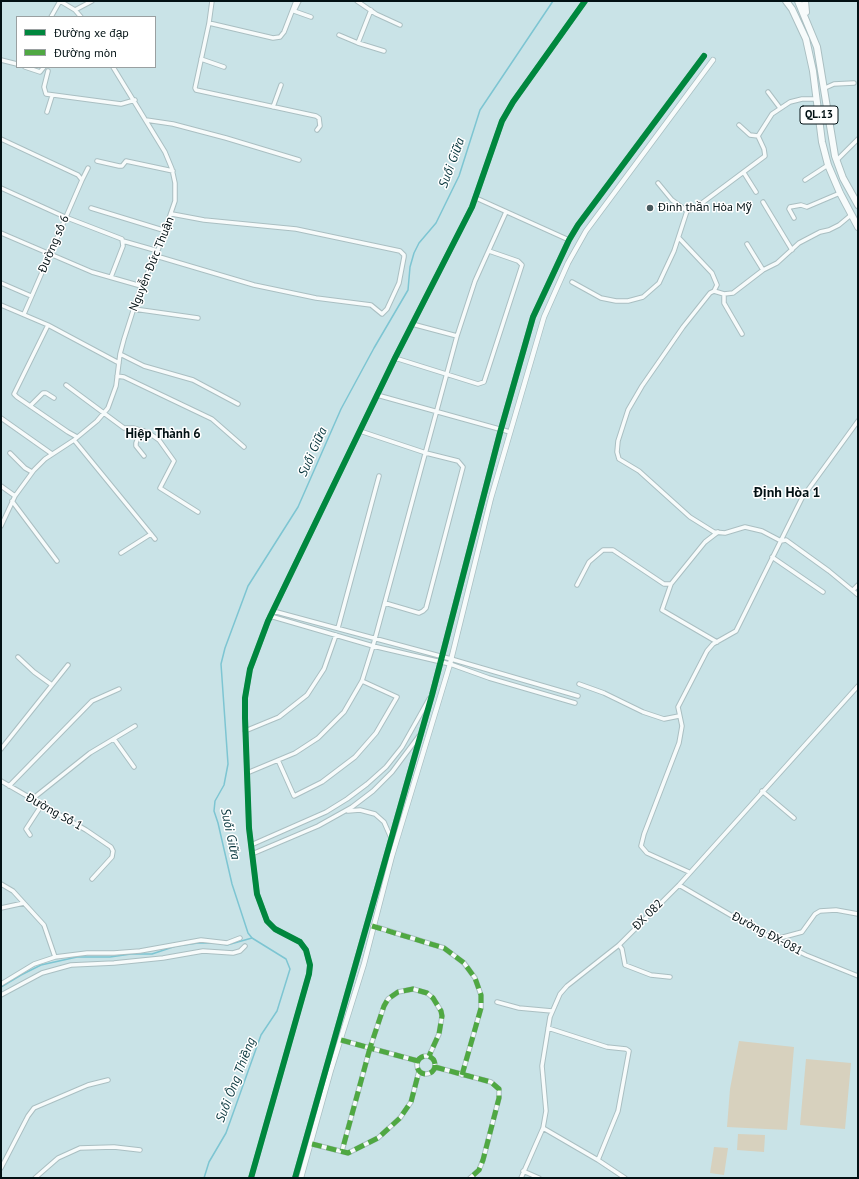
<!DOCTYPE html>
<html>
<head>
<meta charset="utf-8">
<style>
	body { margin:0 }
	#map { position:relative; width:859px; height:1179px; overflow:hidden; background:#c9e3e7; font-family:"PT Sans",sans-serif }
	canvas { display:block }
	.frame { position:absolute; inset:0; border:2px solid #021114; pointer-events:none }
	.legend { position:absolute; left:16px; top:16px; width:140px; height:52px; box-sizing:border-box; background:#fff; border:1px solid #9aa0a1; margin:0; padding:5px 7px; list-style:none; font-size:12px; color:#021114 }
	.legend li { display:flex; align-items:center; gap:8px; height:20px }
	.legend b { width:20px; border:1px solid #9aa0a1 }
</style>
</head>
<body>
<div id="map">
<canvas width="859" height="1179"></canvas>
<div class="frame"></div>
<ul class="legend">
<li><b style="height:5px;background:#00873e"></b>Đường xe đạp</li>
<li><b style="height:5px;background:#4fa842"></b>Đường mòn</li>
</ul>
</div>
<script>
const c = document.querySelector('canvas').getContext('2d');
c.lineJoin = 'round';
function fillPath(path, color) {
  c.fillStyle = color;
  c.fill(path, 'evenodd');
}
function shape(rows) {
  const path = new Path2D();
  for (const r of rows) {
    if (r.length === 3) {
      path.moveTo(r[0] + r[2], r[1]);
      path.arc(r[0], r[1], r[2], 0, 2 * Math.PI);
      continue;
    }
    path.moveTo(r[0], r[1]);
    for (let i = 2; i < r.length; i += 2) path.lineTo(r[i], r[i + 1]);
  }
  return path;
}
function strokePath(path, color, width, dash) {
  c.strokeStyle = color;
  c.lineWidth = width;
  c.lineCap = dash ? 'butt' : 'round';
  c.setLineDash(dash || []);
  c.stroke(path);
}
function write(font, color, halo, rows, align = 'center') {
  c.font = font + ' "PT Sans",sans-serif';
  c.lineWidth = 3;
  c.setLineDash([]);
  c.textBaseline = 'middle';
  c.strokeStyle = halo;
  c.fillStyle = color;
  for (const [text, x, y, turn = 0] of rows) {
    c.save();
    c.translate(x, y);
    c.rotate((+turn || 0) * Math.PI / 180);
    c.textAlign = isNaN(turn) ? turn : align;
    if (halo) c.strokeText(text, 0, 0);
    c.fillText(text, 0, 0);
    c.restore();
  }
}
fillPath(shape([
	[739,1041,794,1047,787,1130,727,1127,730,1089],
	[806,1059,851,1063,845,1129,800,1125],
	[738,1134,765,1135,764,1152,737,1150],
	[714,1147,728,1148,724,1175,710,1173]
]), '#d7d1be');
strokePath(shape([
	[223,944,227,945,252,938],
	[1,987,21,975,41,965,77,957,110,957,131,954,152,954,176,946,198,943,215,943],
	[204,1178,209,1162,226,1133,261,1035,277,1011,290,969,286,959,252,938,248,933,232,884,218,823,214,811,215,801,224,785,228,764,221,664,225,648,248,586,298,507,341,409,374,348,408,290,410,267,414,253,419,243,436,223,459,176,480,110,553,1]
]), '#7dc5d2', 1.5);
const minor = shape([
	[60,1,75,10,81,17],
	[212,1,209,23,195,88,196,90,316,116,319,118,320,126,317,130],
	[299,1,294,11,311,17],
	[357,1,376,14,400,25],
	[75,10,92,1],
	[51,17,60,1],
	[209,23,273,38,280,37,284,32,296,1],
	[339,35,358,43,371,10],
	[358,43,384,51],
	[201,59,224,67],
	[1,60,17,64],
	[25,67,40,72,44,67],
	[48,71,44,87,46,94,121,104,135,100],
	[825,88,834,84,854,83],
	[768,92,780,108],
	[273,107,281,85],
	[47,112,52,96],
	[146,120,173,124,226,138,299,160],
	[739,125,750,135,758,136],
	[1,139,78,175,82,180,24,314],
	[97,161,119,166,122,166,126,161,173,171],
	[836,161,858,139],
	[744,173,756,192],
	[82,180,88,168],
	[805,180,828,165],
	[658,183,672,200,687,211,694,209,765,156,764,149,758,136,772,114,790,102,802,99,817,99],
	[1,188,65,217,122,239,123,246,111,277],
	[476,198,569,240],
	[763,202,792,250],
	[91,208,166,231],
	[851,215,839,225,829,230,820,232,799,243,777,263,763,270,733,293,724,294,714,291,710,293,683,327,642,386,628,410,618,441,617,452,619,459,639,471,690,517,714,532,725,533,745,527,762,531,781,541,786,540,829,571,858,595],
	[794,218,789,209,790,207,801,205,807,207,840,193],
	[1,233,92,272,141,286],
	[679,238,712,273,717,285,714,291],
	[123,241,158,251],
	[747,244,763,270],
	[156,256,254,285,316,298,371,305,382,314,387,309,399,283,404,257,404,255,400,251,296,229,204,220,172,214],
	[572,282,601,298,616,301,628,301,643,297,659,283,674,251,687,211],
	[1,283,31,296],
	[724,294,724,303,742,334],
	[1,305,48,325],
	[134,309,198,318],
	[412,324,457,336],
	[120,354,144,366,193,380,238,404],
	[395,358,478,384,484,382,522,265,518,261,489,251],
	[117,376,124,377,212,419,244,447],
	[66,385,124,428,134,428,149,433,159,440,174,461,160,488,198,512],
	[377,395,510,432],
	[30,406,43,393,46,393,54,398],
	[1,418,52,454],
	[144,431,139,435,136,443,136,446,144,456],
	[360,431,426,453,458,461,463,467,426,608,423,611,419,613,385,603],
	[77,437,68,432,17,397,14,394,48,325,119,363],
	[74,440,155,539],
	[10,453,25,468,32,472],
	[1,486,15,496],
	[12,501,57,561],
	[1,526,15,496,34,470,45,459,74,440,97,421,108,408,116,386,120,354,124,339,141,286,156,256,175,201,175,183,172,169,165,152,113,67],
	[121,553,151,534],
	[772,557,823,592],
	[671,584,662,610,717,642],
	[577,585,589,562,603,550,613,550,664,584,671,584,705,542,718,532],
	[853,590,858,585],
	[273,611,451,659,578,696],
	[270,616,373,646,450,664,489,678,575,703],
	[338,628,379,476],
	[18,657,34,672,52,685],
	[579,684,604,693,643,712,664,719,679,716],
	[245,731,279,717,307,695,324,669,336,635],
	[114,739,134,767],
	[1,749,68,665],
	[278,760,294,796,322,782,355,757,376,733,397,697,362,681],
	[247,773,295,753,318,738,344,712,362,681,373,646,457,336,475,281,506,212],
	[1,781,86,830,111,847,113,851,112,857,92,879],
	[9,786,92,701,119,689],
	[762,791,794,818],
	[31,800,90,753,135,726],
	[348,811,360,810,375,814,384,822,391,838],
	[30,835,26,829,41,806],
	[251,845,326,812,347,799,367,784,386,767,402,747,429,699],
	[252,854,318,826,352,807,373,791,392,772,419,736],
	[689,872,647,853,641,846,644,834,679,743,682,726,678,707,707,651,713,644,736,631,802,498,858,421],
	[1,884,13,891,44,925,55,957,34,964,1,984],
	[679,885,758,931,806,955,858,976],
	[1,908,24,903],
	[373,926,444,948,464,963,475,978,481,995,481,1008,462,1075],
	[776,939,802,932,815,914,820,911,836,910,858,914],
	[619,945,622,949,625,965,651,975,670,977],
	[55,957,87,953,114,953,140,951,201,940,227,943,240,938],
	[1,995,42,973,71,965,114,963,163,958,203,951,233,953,240,951,245,946],
	[497,1002,519,1008,552,1011],
	[548,1028,607,1047,626,1049,629,1051,618,1111,598,1160],
	[341,1040,370,1048,342,1151],
	[426,1065,9],
	[418,1061,370,1048,384,1006,388,999,398,992,413,989,427,993,433,998,441,1011,442,1016,439,1034,429,1056],
	[435,1067,491,1082,499,1089,499,1098,483,1160,479,1170,470,1178],
	[543,1128,598,1160,625,1178],
	[312,1144,348,1153,378,1138,400,1118,411,1102,419,1071],
	[1,1168,28,1116,34,1108,88,1085,108,1080],
	[523,1171,539,1178],
	[35,1178,58,1158,80,1148,114,1147,140,1150],
	[251,1178,309,974,310,965,306,950,300,942,275,929,267,921,257,894,249,828,245,718,245,698,250,669,268,621,395,358,472,207,502,121,513,102,585,1],
	[521,1178,543,1128,546,1111,542,1066,550,1017,560,994,567,986,619,945,679,885,858,686]
]);
const tertiary = shape([
	[295,1178,432,695,501,429,533,317,569,240,578,225,704,56],
	[301,1178,331,1070,364,964,392,856,450,664,491,498,544,317,568,263,586,231,713,60]
]);
const trunk = shape([
	[786,1,792,9,806,39,813,71,822,142,828,165,840,193,858,227],
	[798,1,817,47,835,156,843,178,858,205],
	[805,1,806,12]
]);
strokePath(minor, '#aabfc2', 5.5);
strokePath(tertiary, '#aabfc2', 6);
strokePath(trunk, '#aabfc2', 8);
strokePath(minor, '#f7fbfb', 3.5);
strokePath(tertiary, '#f7fbfb', 4.5);
strokePath(trunk, '#f7fbfb', 6);
strokePath(shape([
	[372,926,444,948,464,963,475,978,481,995,481,1008,462,1075],
	[341,1040,370,1048,342,1151],
	[426,1065,9],
	[418,1061,370,1048,384,1006,388,999,398,992,413,989,427,993,433,998,441,1011,442,1016,439,1034,429,1056],
	[435,1067,491,1082,499,1089,499,1098,483,1160,479,1170,470,1178],
	[312,1144,348,1153,378,1138,400,1118,411,1102,419,1071]
]), '#4fa842', 5, [10, 5]);
strokePath(shape([
	[251,1178,309,974,310,965,306,950,300,942,275,929,267,921,257,894,249,828,245,718,245,698,250,669,268,621,395,358,472,207,502,121,513,102,585,1],
	[295,1178,432,695,501,429,533,317,569,240,578,225,704,56]
]), '#00873e', 6);
for (const [x, y, r, color] of [
	[650,208,4,"#485a5e"]
]) {
  const dot = new Path2D();
  dot.arc(x, y, r, 0, 2 * Math.PI);
  c.fillStyle = color;
  c.fill(dot);
  strokePath(dot, '#fff', 1.5);
}
for (const [x, y, w] of [
	[819,115,38]
]) {
  const box = new Path2D();
  box.roundRect(x - w / 2, y - 9, w, 18, 3);
  c.fillStyle = '#fff';
  c.fill(box);
  strokePath(box, '#021114', 1);
}
write('bold 11px', '#021114', null, [
	["QL.13",819,115]
]);
write('12px', '#021114', '#fff', [
	["Đình thần Hòa Mỹ",658,208]
], 'left');
write('12px', '#021114', '#fff', [
	["Đường số 6",54,244,-67],
	["Nguyễn Đức Thuận",152,264,-68],
	["Đường Số 1",54,812,29],
	["ĐX 082",648,915,-45],
	["Đường ĐX-081",767,934,28]
]);
write('italic 13px', '#08363d', '#fff', [
	["Suối Giữa",452,163,-70],
	["Suối Giữa",313,452,-66],
	["Suối Giữa",230,834,78],
	["Suối Ông Thiềng",236,1080,-69]
]);
write('bold 13px', '#021114', '#fff', [
	["Hiệp Thành 6",163,434]
]);
write('bold 14px', '#021114', '#fff', [
	["Định Hòa 1",787,493]
]);
</script>
</body>
</html>
